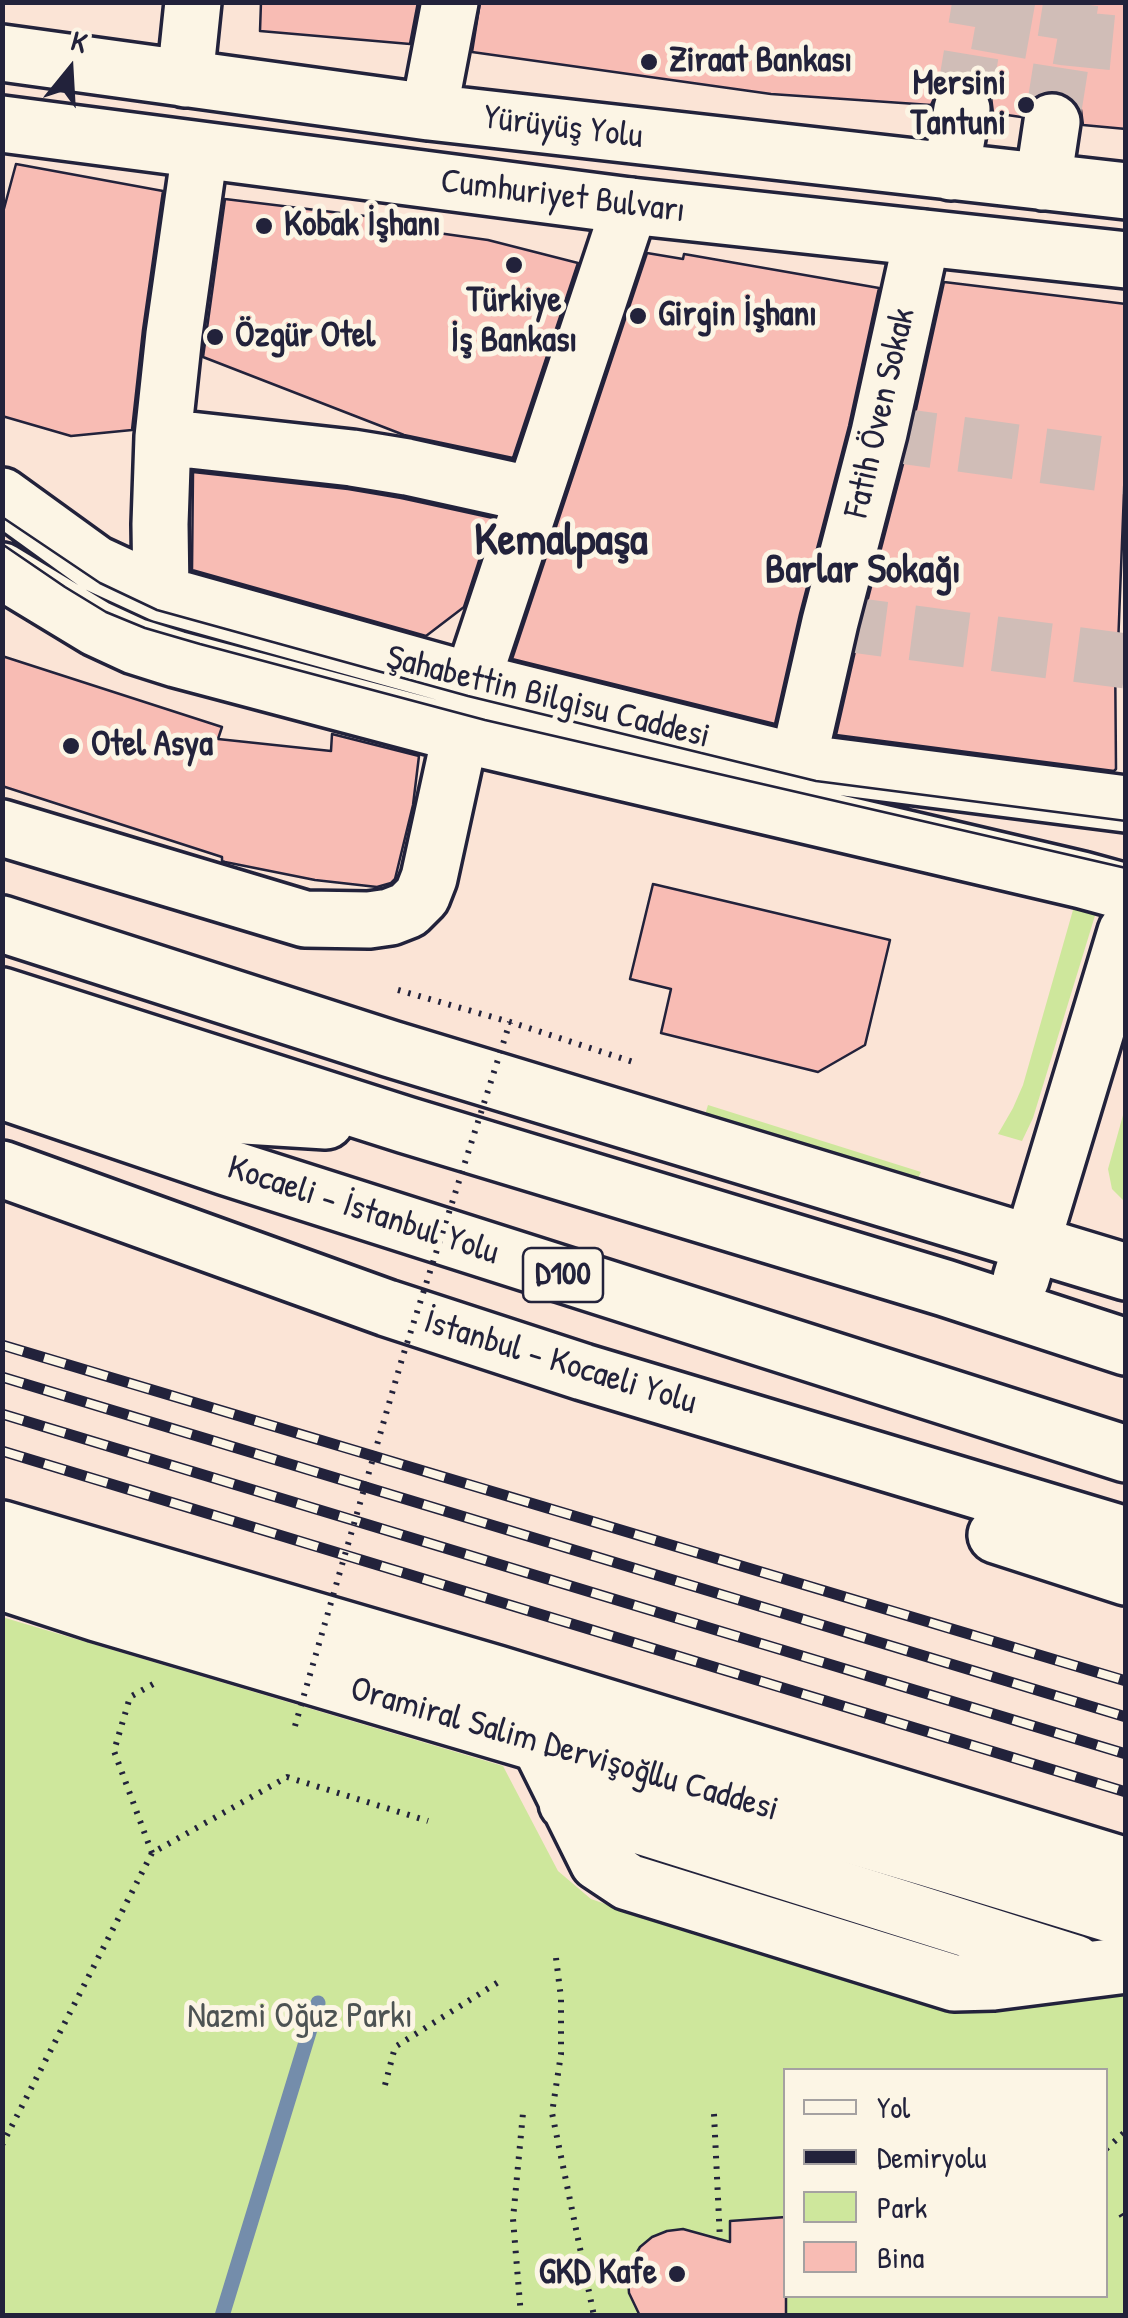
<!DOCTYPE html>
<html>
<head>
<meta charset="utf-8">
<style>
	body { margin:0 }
	#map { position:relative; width:1128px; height:2318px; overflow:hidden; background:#fbe4d6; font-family:"Patrick Hand",sans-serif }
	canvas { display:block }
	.frame { position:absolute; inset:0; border:5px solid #22223b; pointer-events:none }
	.legend { position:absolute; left:783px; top:2068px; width:325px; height:230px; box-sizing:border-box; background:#fcf5e5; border:2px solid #a5a1a1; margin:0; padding:12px 18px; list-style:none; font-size:30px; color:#22223b }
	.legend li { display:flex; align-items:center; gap:20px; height:50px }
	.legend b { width:50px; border:2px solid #a5a1a1 }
	.north { position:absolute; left:20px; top:20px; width:100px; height:100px; -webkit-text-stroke:8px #fcf5e5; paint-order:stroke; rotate:18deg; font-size:28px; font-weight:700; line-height:40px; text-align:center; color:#22223b }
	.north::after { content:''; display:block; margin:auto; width:35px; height:45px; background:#22223b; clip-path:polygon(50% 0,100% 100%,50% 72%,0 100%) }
</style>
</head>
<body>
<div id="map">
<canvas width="1128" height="2318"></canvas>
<div class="frame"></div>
<ul class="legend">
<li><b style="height:12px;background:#fcf5e5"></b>Yol</li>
<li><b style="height:12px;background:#22223b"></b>Demiryolu</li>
<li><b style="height:28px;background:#cee79c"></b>Park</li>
<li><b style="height:28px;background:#f8bcb4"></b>Bina</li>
</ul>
<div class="north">K</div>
</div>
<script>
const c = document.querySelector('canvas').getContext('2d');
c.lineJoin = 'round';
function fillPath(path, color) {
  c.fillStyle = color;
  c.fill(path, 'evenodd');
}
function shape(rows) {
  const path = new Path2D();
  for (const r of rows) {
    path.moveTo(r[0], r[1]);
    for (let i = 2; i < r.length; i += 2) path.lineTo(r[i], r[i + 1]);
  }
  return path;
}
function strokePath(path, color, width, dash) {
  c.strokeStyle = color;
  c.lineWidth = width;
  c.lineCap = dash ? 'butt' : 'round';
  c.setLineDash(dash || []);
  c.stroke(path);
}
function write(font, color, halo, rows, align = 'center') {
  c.font = font + ' "Patrick Hand",sans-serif';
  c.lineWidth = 10;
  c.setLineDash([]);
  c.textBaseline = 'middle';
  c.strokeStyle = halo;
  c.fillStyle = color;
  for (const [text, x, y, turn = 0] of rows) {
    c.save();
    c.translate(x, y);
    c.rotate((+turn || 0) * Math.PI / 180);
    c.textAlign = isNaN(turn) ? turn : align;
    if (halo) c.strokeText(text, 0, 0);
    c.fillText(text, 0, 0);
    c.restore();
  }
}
fillPath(shape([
	[1079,889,1101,896,1033,1118,1022,1141,998,1134,1013,1108,1023,1085],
	[708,1105,921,1172,909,1196,699,1135],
	[1125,1108,1125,1202,1112,1189,1108,1169],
	[2,1617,503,1766,558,1871,591,1899,693,1934,907,2000,954,2009,987,2010,1125,1992,1125,2315,3,2315],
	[786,2070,1106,2070,1106,2296,786,2296]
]), '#cee79c');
strokePath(shape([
	[222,2316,318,2003]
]), '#748dab', 15);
const building = shape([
	[261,2,418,2,410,44,260,31,261,2],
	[480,2,1126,2,1126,129,1083,125,1081,110,1072,98,1056,91,1042,93,1028,102,1021,117,993,113,991,97,983,86,966,78,950,80,939,88,931,105,771,94,472,52,480,2],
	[16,164,163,191,143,330,132,430,71,436,2,416,2,216,16,164],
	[225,199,382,218,381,225,488,240,578,263,513,458,404,435,203,357,225,199],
	[647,253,683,259,684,254,879,288,849,426,800,614,775,724,512,659,647,253],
	[944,282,1126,304,1126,440,1118,646,1115,645,1116,769,1114,771,836,735,860,629,909,441,944,282],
	[193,472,348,489,401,498,493,518,464,607,426,636,192,570,193,472],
	[2,656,222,727,218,739,331,751,332,734,419,756,413,805,395,879,391,883,377,887,315,880,225,862,222,861,222,857,2,786,2,656],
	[653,884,890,940,865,1045,818,1072,661,1033,671,989,630,979,653,884],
	[786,2217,786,2316,640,2316,629,2293,628,2278,631,2262,640,2247,652,2237,667,2231,683,2229,730,2242,730,2221,786,2217]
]);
fillPath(building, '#f8bcb4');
strokePath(building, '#22223b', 2.5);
strokePath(shape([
	[976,22,1065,38,1126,44],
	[962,109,980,2],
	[1052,122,1071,2],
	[879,433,1126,467],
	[830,622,1126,661]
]), '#d0bdb7', 55, [55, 28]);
const minor = shape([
	[2,53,429,112,1126,191],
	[185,79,193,2],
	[429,112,450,2],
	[951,172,962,109],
	[1043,182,1052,122],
	[163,437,352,458,407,467,534,495],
	[2,496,96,564,161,594,472,681,798,762,1126,804],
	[2,571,96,628,135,646,176,659,459,734,1082,880,1126,892],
	[161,594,160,524,163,437,174,334,200,151],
	[798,762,830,622,879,433,922,238],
	[2,828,305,919,369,920,390,917,408,910,422,896,429,878,472,681,630,206],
	[539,1743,598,1862,628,1882,954,1983,993,1982,1126,1965],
	[567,1803,1075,1963]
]);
const major = shape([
	[2,124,630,206,1126,260],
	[2,924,391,1049,1126,1272],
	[2,996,406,1125,945,1288,1126,1347],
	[2,1038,213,1114,326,1121],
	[1021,1279,1126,932],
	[2,1529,497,1674,1126,1866],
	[2,1582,97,1613,927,1858,1126,1919]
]);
const highway = shape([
	[2,1091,226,1167,1126,1454],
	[2,1169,387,1308,583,1372,1126,1535],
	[996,1535,1126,1577]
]);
strokePath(minor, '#22223b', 62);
strokePath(major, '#22223b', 62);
strokePath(highway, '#22223b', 62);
strokePath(shape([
	[398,990,510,1022,633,1062],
	[152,1853,114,1751,130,1697,155,1683],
	[556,1958,561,1998,561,2054,552,2113,594,2316],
	[385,2085,395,2047,500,1981],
	[714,2114,720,2240],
	[2,2145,152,1853,287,1777,428,1821],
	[1106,2149,1126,2131],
	[1121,2214,1126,2222],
	[521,2316,513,2219,523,2113]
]), '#22223b', 6, [2.5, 8]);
strokePath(minor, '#fcf5e5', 55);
strokePath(major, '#fcf5e5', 55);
strokePath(highway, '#fcf5e5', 55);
strokePath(shape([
	[2,517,100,583,157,610,468,696,816,781,1126,821],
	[2,544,65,587,106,612,145,628,200,644,485,720,1126,868]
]), '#22223b', 2.5);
const rail = shape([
	[2,1345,1126,1681],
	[2,1377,1126,1717],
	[2,1414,1126,1754],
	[2,1451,1126,1792]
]);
strokePath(rail, '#22223b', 11);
strokePath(rail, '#fcf5e5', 8, [22]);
strokePath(shape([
	[295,1726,402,1359,510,1022]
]), '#22223b', 6, [2.5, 8]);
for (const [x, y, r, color] of [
	[649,62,10,"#22223b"],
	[1026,105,10,"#22223b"],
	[264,226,10,"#22223b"],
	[514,265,10,"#22223b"],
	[638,316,10,"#22223b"],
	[215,337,10,"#22223b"],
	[71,746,10,"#22223b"],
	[677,2274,10,"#22223b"]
]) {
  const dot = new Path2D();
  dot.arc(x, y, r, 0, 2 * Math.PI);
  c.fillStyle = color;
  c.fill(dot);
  strokePath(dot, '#fcf5e5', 4);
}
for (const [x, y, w] of [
	[563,1275,80]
]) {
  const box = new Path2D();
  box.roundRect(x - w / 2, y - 27, w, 54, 8);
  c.fillStyle = '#fcf5e5';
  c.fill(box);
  strokePath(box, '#22223b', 2.5);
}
write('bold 32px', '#22223b', null, [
	["D100",563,1275]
]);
write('bold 35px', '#22223b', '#fcf5e5', [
	["Ziraat Bankası",669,62],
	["Mersini",1006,85,"right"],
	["Tantuni",1006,125,"right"],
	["Kobak İşhanı",284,226],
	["Türkiye",514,302,"center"],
	["İş Bankası",514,342,"center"],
	["Girgin İşhanı",658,316],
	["Özgür Otel",235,337],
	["Otel Asya",91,746],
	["GKD Kafe",657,2274,"right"]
], 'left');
write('35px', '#22223b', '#fcf5e5', [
	["Yürüyüş Yolu",563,128,7],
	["Cumhuriyet Bulvarı",563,197,7],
	["Fatih Öven Sokak",881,413,-77],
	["Şahabettin Bilgisu Caddesi",548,698,14],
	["Kocaeli - İstanbul Yolu",363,1211,18],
	["İstanbul - Kocaeli Yolu",560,1363,17],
	["Oramiral Salim Dervişoğllu Caddesi",564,1750,16]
]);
write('35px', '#4d5353', '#fcf5e5', [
	["Nazmi Oğuz Parkı",300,2018]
]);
write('bold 40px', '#22223b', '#fcf5e5', [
	["Barlar Sokağı",863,571]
]);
write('bold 45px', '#22223b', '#fcf5e5', [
	["Kemalpaşa",561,542]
]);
</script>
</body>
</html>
